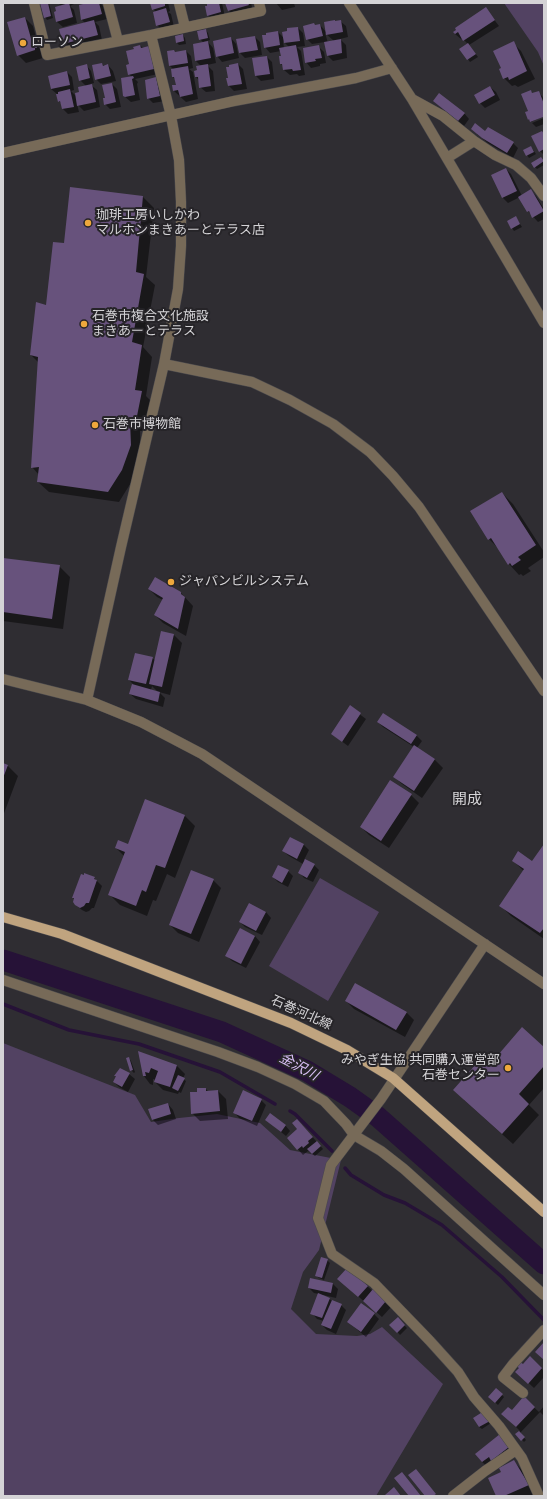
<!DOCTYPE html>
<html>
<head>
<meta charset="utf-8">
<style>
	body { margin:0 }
	#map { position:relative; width:547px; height:1499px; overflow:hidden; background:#2f2d32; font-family:Spectral,serif }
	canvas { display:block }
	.frame { position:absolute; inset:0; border:4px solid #d4d3d6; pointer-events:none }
</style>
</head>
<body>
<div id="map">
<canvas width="547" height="1499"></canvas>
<div class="frame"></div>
</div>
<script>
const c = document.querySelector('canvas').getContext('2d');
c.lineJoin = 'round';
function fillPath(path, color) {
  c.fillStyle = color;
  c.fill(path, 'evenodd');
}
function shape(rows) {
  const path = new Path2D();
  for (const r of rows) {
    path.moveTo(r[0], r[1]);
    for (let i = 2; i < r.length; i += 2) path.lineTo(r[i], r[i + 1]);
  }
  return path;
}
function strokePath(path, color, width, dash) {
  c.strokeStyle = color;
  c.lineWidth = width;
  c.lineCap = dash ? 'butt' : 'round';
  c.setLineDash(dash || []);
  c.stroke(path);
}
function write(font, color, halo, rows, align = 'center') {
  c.font = font + ' Spectral,"Noto Sans JP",serif';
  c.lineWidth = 4;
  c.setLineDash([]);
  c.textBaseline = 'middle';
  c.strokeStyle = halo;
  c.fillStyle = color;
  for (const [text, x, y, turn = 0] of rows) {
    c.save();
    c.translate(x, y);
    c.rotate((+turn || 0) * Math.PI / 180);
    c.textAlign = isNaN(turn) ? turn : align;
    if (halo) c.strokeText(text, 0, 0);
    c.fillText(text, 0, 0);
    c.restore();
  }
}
fillPath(shape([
	[504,3,544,3,544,66,538,52],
	[320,878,379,912,328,1001,269,966],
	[3,1043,135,1095,151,1122,179,1118,217,1114,260,1123,290,1150,341,1160,319,1250,303,1272,291,1309,316,1334,357,1336,370,1334,382,1327,443,1384,376,1496,3,1496]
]), '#524262');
fillPath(shape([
	[41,3,49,3,53,18,47,20,45,17],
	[58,3,73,3,74,4,70,6,74,10,77,23,63,27,57,22,61,6],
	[85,3,100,3,103,6,107,19,95,22,99,26,102,40,69,48,64,43,85,23,82,20,86,4],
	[151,3,168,3,170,11,168,12,171,14,174,27,162,30,157,25,156,12,153,9],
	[208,3,222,3,225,17,213,20,208,15],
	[227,3,251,3,253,11,234,16,229,11],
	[276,3,294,3,295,7,282,10],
	[486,9,499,26,469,45,478,57,470,62,461,49,468,44,462,38,461,39,455,34],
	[25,18,33,26,38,45,43,50,45,56,42,56,43,58,26,63,18,55],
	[340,21,346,26,348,37,340,39,346,45,347,58,333,61,328,56,325,42,312,44,307,39,316,26,320,25,327,33,336,22],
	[325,33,334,41,328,43],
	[298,28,303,33,305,46,297,47,301,51,305,75,299,76,297,74,290,75,284,70,284,67,281,64,281,51,270,53,265,47,278,32,285,39,289,32],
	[283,41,289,47,284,48],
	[206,30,208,33,210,40,203,42,200,39],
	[183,35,185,38,186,44,179,45,177,43],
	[255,37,260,42,262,55,245,58,240,53],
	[231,38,236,44,239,58,222,62,217,56],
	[208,42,213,48,216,63,207,65,213,71,215,91,206,92,200,87,199,80,196,77,201,66,196,61],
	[513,43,521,51,535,79,518,87,515,85,512,86,504,78],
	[140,46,154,52,158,74,135,79,138,82,137,84,140,100,131,102,124,96,132,77,129,74,131,65],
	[319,47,324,52,326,63,320,64,320,66,311,68,306,62],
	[186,51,191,56,193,68,189,69,193,72,198,99,186,102,174,91,177,85,176,80,173,77,174,70,170,66,168,52,176,53],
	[267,57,272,62,274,79,261,81,256,76],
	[102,64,104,66,108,65,113,71,116,81,101,84,96,79],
	[238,64,243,69,247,89,234,91,229,86,230,78],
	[86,65,91,71,94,83,90,84,97,90,100,107,84,111,77,104,79,112,68,114,63,109,62,104,59,101,57,94,51,89,67,72,72,77,74,90,71,91,77,97,86,86,80,80],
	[156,78,161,84,165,101,153,103,148,98],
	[112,84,117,89,121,107,110,109,105,104],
	[490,87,496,92,500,100,485,108,480,103],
	[531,91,533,94,538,92,544,98,544,116,531,122,526,112,529,111],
	[434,101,464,113,469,119,464,126],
	[544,118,544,124,536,127,532,123],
	[542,132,544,134,544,155,540,151],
	[486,133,513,143,518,148,513,158,488,143,477,134],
	[531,147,536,154,529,158,527,155],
	[541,158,544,161,544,165,537,169,535,167],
	[506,169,511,174,522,196,531,191,536,196,544,209,544,219,538,222,528,211,520,197,508,203,503,198],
	[71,188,143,197,154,208,146,277,155,285,143,347,152,357,146,396,152,402,146,431,140,431,141,456,132,481,119,502,49,492,38,482,39,475,32,467,39,363,31,355,47,307,65,244],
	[516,218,522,227,514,231,508,222],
	[502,493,513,504,544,552,544,557,528,568,531,571,523,576,521,574,519,575,509,564,499,549,489,539],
	[3,559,59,566,70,577,63,629,3,621],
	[149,589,181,593,193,606,186,636,163,623,155,615,163,600,157,597],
	[174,635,182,643,170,695,159,692,165,698,163,707,136,699,130,694,133,684,129,680,152,658,155,660],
	[152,686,158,692,151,690],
	[350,707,366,719,348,746,332,734],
	[378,722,416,735,422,741,417,748,435,760,443,768,422,798,402,784,394,777,414,747,383,727],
	[3,764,8,766,18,776,3,816],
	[411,795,419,803,389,848,369,835,361,827],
	[185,816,195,826,175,878,167,874,156,901,153,900,147,916,120,905,109,894,124,856,116,848,128,845],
	[290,838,304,845,309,850,304,860,314,865,319,870,313,882,304,878,299,872,303,864,289,856,283,851],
	[544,845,544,939,511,916,500,905,524,871,513,861,532,862],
	[288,871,293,876,288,887,278,882,273,877],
	[94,878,102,886,94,908,92,908,89,911,86,912,82,910,76,905,73,897],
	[213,880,221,888,199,942,178,933,170,925],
	[266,912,271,918,262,935,245,927,240,922],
	[255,936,260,942,246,968,232,961,227,956],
	[346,1001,406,1012,414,1020,405,1037,354,1009],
	[544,1048,544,1088,529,1105,539,1115,513,1144,464,1100,492,1063],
	[140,1053,177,1066,185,1074,183,1079,186,1081,181,1093,179,1092,178,1094,163,1090,155,1082,156,1080,153,1079,153,1085,150,1084,144,1076],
	[129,1058,131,1061,135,1072,134,1073,131,1070],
	[129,1074,135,1079,128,1092,119,1087,114,1082],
	[206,1089,209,1092,218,1091,226,1099,228,1119,200,1121,192,1113,198,1093],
	[261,1100,266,1105,257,1126,239,1118,234,1112],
	[168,1104,173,1110,176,1119,158,1125,153,1120,150,1110],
	[266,1120,285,1125,290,1131,286,1136],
	[302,1125,323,1149,315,1156,308,1151,303,1155,288,1138],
	[327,1260,330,1263,324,1280,319,1278,316,1275],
	[333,1284,338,1289,336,1298,323,1295,323,1296,341,1305,346,1310,336,1334,327,1330,322,1325,324,1321,317,1319,312,1313,319,1294,314,1293,309,1288],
	[344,1284,367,1286,391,1307,382,1317],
	[374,1314,379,1319,366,1337,348,1322],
	[398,1319,407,1328,400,1335,391,1325],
	[530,1358,544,1371,544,1377,534,1388,522,1377,520,1368],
	[496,1389,504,1397,498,1405,489,1397],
	[524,1398,539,1412,544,1406,544,1416,540,1412,520,1433,526,1440,524,1442,517,1434,520,1431,503,1414,512,1411],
	[484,1412,491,1423,482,1429,479,1427],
	[500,1436,514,1452,488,1467,482,1462],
	[514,1462,522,1470,536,1493,530,1496,497,1496,502,1473]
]), '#0007');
strokePath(shape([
	[3,1004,69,1030,139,1044,220,1072,275,1104],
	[290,1111,295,1114,332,1151],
	[345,1168,351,1175,384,1195,405,1203,442,1225,502,1277,544,1320]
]), '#261237', 3.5);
strokePath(shape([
	[3,960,222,1032,307,1071,350,1097,378,1117,544,1264]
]), '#261237', 21);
fillPath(shape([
	[40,3,48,3,51,16,44,18],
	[69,3,73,17,56,22,54,12,56,11,55,7],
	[87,3,99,3,102,14,81,20,79,5],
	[150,3,165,3,165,6,152,10],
	[207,3,219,3,221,12,207,16,205,6,207,6],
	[225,3,248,3,249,5,228,11],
	[486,7,495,20,463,41,458,32,455,34,453,32,456,30,455,28],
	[166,8,170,22,156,26,153,12],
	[25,17,32,42,35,41,37,48,35,48,35,50,17,56,7,22],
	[94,20,98,35,63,44,59,29],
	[335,20,335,21,341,20,343,32,326,35,324,22],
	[314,23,315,25,320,24,323,36,306,40,303,26],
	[298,27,300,41,284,43,282,32,287,31,287,28],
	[206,29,208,38,199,40,197,31],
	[278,31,280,45,264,48,262,35,266,35,266,33],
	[183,34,184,41,176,43,175,36],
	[255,36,258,50,239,53,236,39],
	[231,37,234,53,216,57,213,41],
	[341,39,342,53,327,56,324,42],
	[208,41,211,58,195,61,193,44],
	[514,41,527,71,509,80,508,77,503,79,499,69,501,68,493,51],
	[468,43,476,54,467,60,459,49],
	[140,45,141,48,149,46,154,69,128,75,126,65,129,64,126,51,134,49,133,47],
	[296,45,301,70,293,71,292,69,283,70,282,64,280,64,279,56,281,56,279,48],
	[319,45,322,58,315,59,316,61,305,63,303,48],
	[174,50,175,52,186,50,188,63,169,66,167,51],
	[267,56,270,74,255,76,252,58],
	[102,63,103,66,108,64,111,76,95,80,92,65],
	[238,63,242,84,228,86,226,78,228,78,226,67,229,67,229,65],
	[87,64,90,78,79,81,76,67],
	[208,64,211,86,199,88,198,77,195,77,194,71,197,70,196,66],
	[188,66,193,94,180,97,178,90,173,91,172,85,176,85,174,77,172,77,171,69],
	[67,71,70,85,51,89,48,76],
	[133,76,134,78,132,79,135,95,125,97,123,96,121,78],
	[156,77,160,96,147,99,145,80],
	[112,83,116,102,104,105,103,98,105,98,102,85],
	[92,84,96,102,77,106,75,93,79,92,78,87],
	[490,86,495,95,479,104,474,95],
	[70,89,74,107,62,109,60,101,58,102,56,94,58,94,58,92],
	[531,90,532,93,539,91,544,104,544,120,543,117,530,122,529,119,528,120,525,112,528,111,521,94],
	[439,93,465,113,458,121,433,101],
	[475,123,485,131,488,127,514,142,507,153,482,138,471,129],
	[542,131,544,134,544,149,539,152,531,136],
	[531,146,534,152,526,156,523,150],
	[541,157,544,161,534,168,531,163],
	[506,168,517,191,502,198,491,175],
	[70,187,143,196,136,272,144,274,132,342,142,345,135,390,142,391,136,421,130,421,131,445,122,470,108,492,37,482,39,467,31,468,38,357,30,355,36,302,46,305,53,242,64,243],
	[531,189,544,211,532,218,529,211,527,212,518,197],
	[516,216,520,224,511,229,507,221],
	[502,492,536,545,518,557,521,560,512,566,510,563,508,565,491,538,488,540,470,511],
	[3,558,60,565,52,619,3,612],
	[155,577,181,592,181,594,185,597,178,629,154,615,163,598,148,589],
	[161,631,174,634,162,687,149,684],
	[135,653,153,657,146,684,128,680],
	[132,684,160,692,158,702,129,694],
	[350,705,361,713,342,742,331,734],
	[383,713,417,735,411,744,377,722],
	[414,745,435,759,414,791,393,777],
	[3,763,8,765,3,778],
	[390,780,412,794,381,841,360,827],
	[145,799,185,815,165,868,156,865,146,892,142,890,136,906,108,895,125,852,115,848,118,840,128,844],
	[290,837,304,844,297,859,282,851],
	[544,844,544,928,540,933,499,906,524,869,512,861,518,851,532,861],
	[305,859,315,864,307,878,298,873],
	[278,865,289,870,282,883,272,877],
	[191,870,214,879,191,934,169,925],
	[84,873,95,877,94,879,97,880,89,903,86,903,84,906,80,908,75,905,73,902,74,898,72,898,81,874,84,875],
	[249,903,266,912,256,931,239,922],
	[240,928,255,936,241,964,225,956],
	[355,983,407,1012,396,1030,345,1001],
	[522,1027,544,1047,544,1066,519,1094,529,1104,502,1134,453,1090,484,1055,492,1062],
	[138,1051,177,1065,170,1087,154,1082,158,1071,151,1068,149,1073,145,1072,146,1076,143,1076],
	[129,1057,133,1070,130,1071,126,1058],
	[120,1068,130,1073,122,1087,113,1082,116,1076,114,1076],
	[178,1075,185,1078,178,1091,172,1088],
	[197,1088,206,1088,206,1091,218,1090,220,1111,191,1114,190,1092,197,1092],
	[243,1090,262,1099,252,1121,233,1113],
	[168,1103,171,1114,152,1120,148,1109],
	[270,1113,286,1125,281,1132,265,1120],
	[297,1119,313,1137,308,1141,309,1143,303,1148,302,1146,297,1150,287,1138,297,1129,292,1123],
	[317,1141,321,1146,312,1154,307,1149],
	[321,1257,328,1259,322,1278,315,1276],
	[347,1268,368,1286,358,1297,337,1279],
	[310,1278,333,1283,331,1293,308,1288],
	[373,1289,386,1301,376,1313,363,1301],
	[318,1293,330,1298,322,1318,310,1314],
	[332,1300,342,1304,331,1329,321,1325],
	[361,1303,375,1313,361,1332,347,1322],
	[398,1317,405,1325,397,1333,389,1325],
	[544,1342,544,1360,535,1352],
	[530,1356,542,1368,528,1384,515,1372,519,1368,516,1366,520,1362,523,1364],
	[496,1388,503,1394,495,1403,488,1397],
	[524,1396,535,1407,516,1427,501,1414,508,1407,512,1410],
	[484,1411,490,1421,479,1427,473,1418],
	[519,1431,525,1437,521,1441,515,1434],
	[500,1434,509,1447,491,1461,489,1457,482,1462,475,1454],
	[514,1460,529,1485,504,1496,496,1496,488,1478,501,1472,499,1468],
	[416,1469,436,1494,433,1496,425,1496,408,1475],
	[402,1472,421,1496,409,1496,394,1478],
	[394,1487,401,1496,386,1496,385,1495]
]), '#67527c');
const minor = shape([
	[34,3,47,55,151,35,261,11,259,3],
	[108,3,118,41],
	[179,3,185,27],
	[349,3,412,99,544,323],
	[412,99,443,116,474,141,495,155,516,165,531,178,544,196],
	[3,153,234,101,356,78,392,68],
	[447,158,474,141],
	[164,364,252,382,290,400,333,424,370,452,393,476,419,507,544,691],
	[3,679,87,700,141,722,202,754,544,984],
	[87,700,121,547,164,364,178,289,181,246,181,202,179,160,171,116,151,35],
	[485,944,381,1099,331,1165,318,1218,332,1254,374,1283,430,1341,458,1372,474,1397,499,1426,522,1458,539,1496],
	[3,980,218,1052,258,1067,295,1084,324,1101,346,1124,354,1135,381,1151,404,1169,544,1295],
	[523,1393,503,1377,513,1364,544,1330],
	[453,1496,485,1471,516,1450]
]);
const major = shape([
	[3,917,62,934,291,1023,347,1050,393,1078,544,1212]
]);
strokePath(minor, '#49484c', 11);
strokePath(major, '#49484c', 11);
strokePath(minor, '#776a58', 10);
strokePath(major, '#c0a47f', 10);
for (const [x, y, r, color] of [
	[23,43,4,"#eea83c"],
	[88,223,4,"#eea83c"],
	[84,324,4,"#eea83c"],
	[95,425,4,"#eea83c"],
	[171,582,4,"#eea83c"],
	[508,1068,4,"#eea83c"]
]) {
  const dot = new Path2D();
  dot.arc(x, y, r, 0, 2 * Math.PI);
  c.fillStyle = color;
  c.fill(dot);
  strokePath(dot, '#262428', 1.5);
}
write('13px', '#d4d3d6', '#262428', [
	["ローソン",31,43],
	["珈琲工房いしかわ",96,216],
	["マルホンまきあーとテラス店",96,231],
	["石巻市複合文化施設",92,317],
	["まきあーとテラス",92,332],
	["石巻市博物館",103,425],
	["ジャパンビルシステム",179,582],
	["みやぎ生協 共同購入運営部",500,1061,"right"],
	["石巻センター",500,1076,"right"]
], 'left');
write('13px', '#d4d3d6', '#262428', [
	["石巻河北線",301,1014,24]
]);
write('italic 14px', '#dac0f7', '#262428', [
	["金沢川",298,1068,28]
]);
write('15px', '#d4d3d6', '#262428', [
	["開成",467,801]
]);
</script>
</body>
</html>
